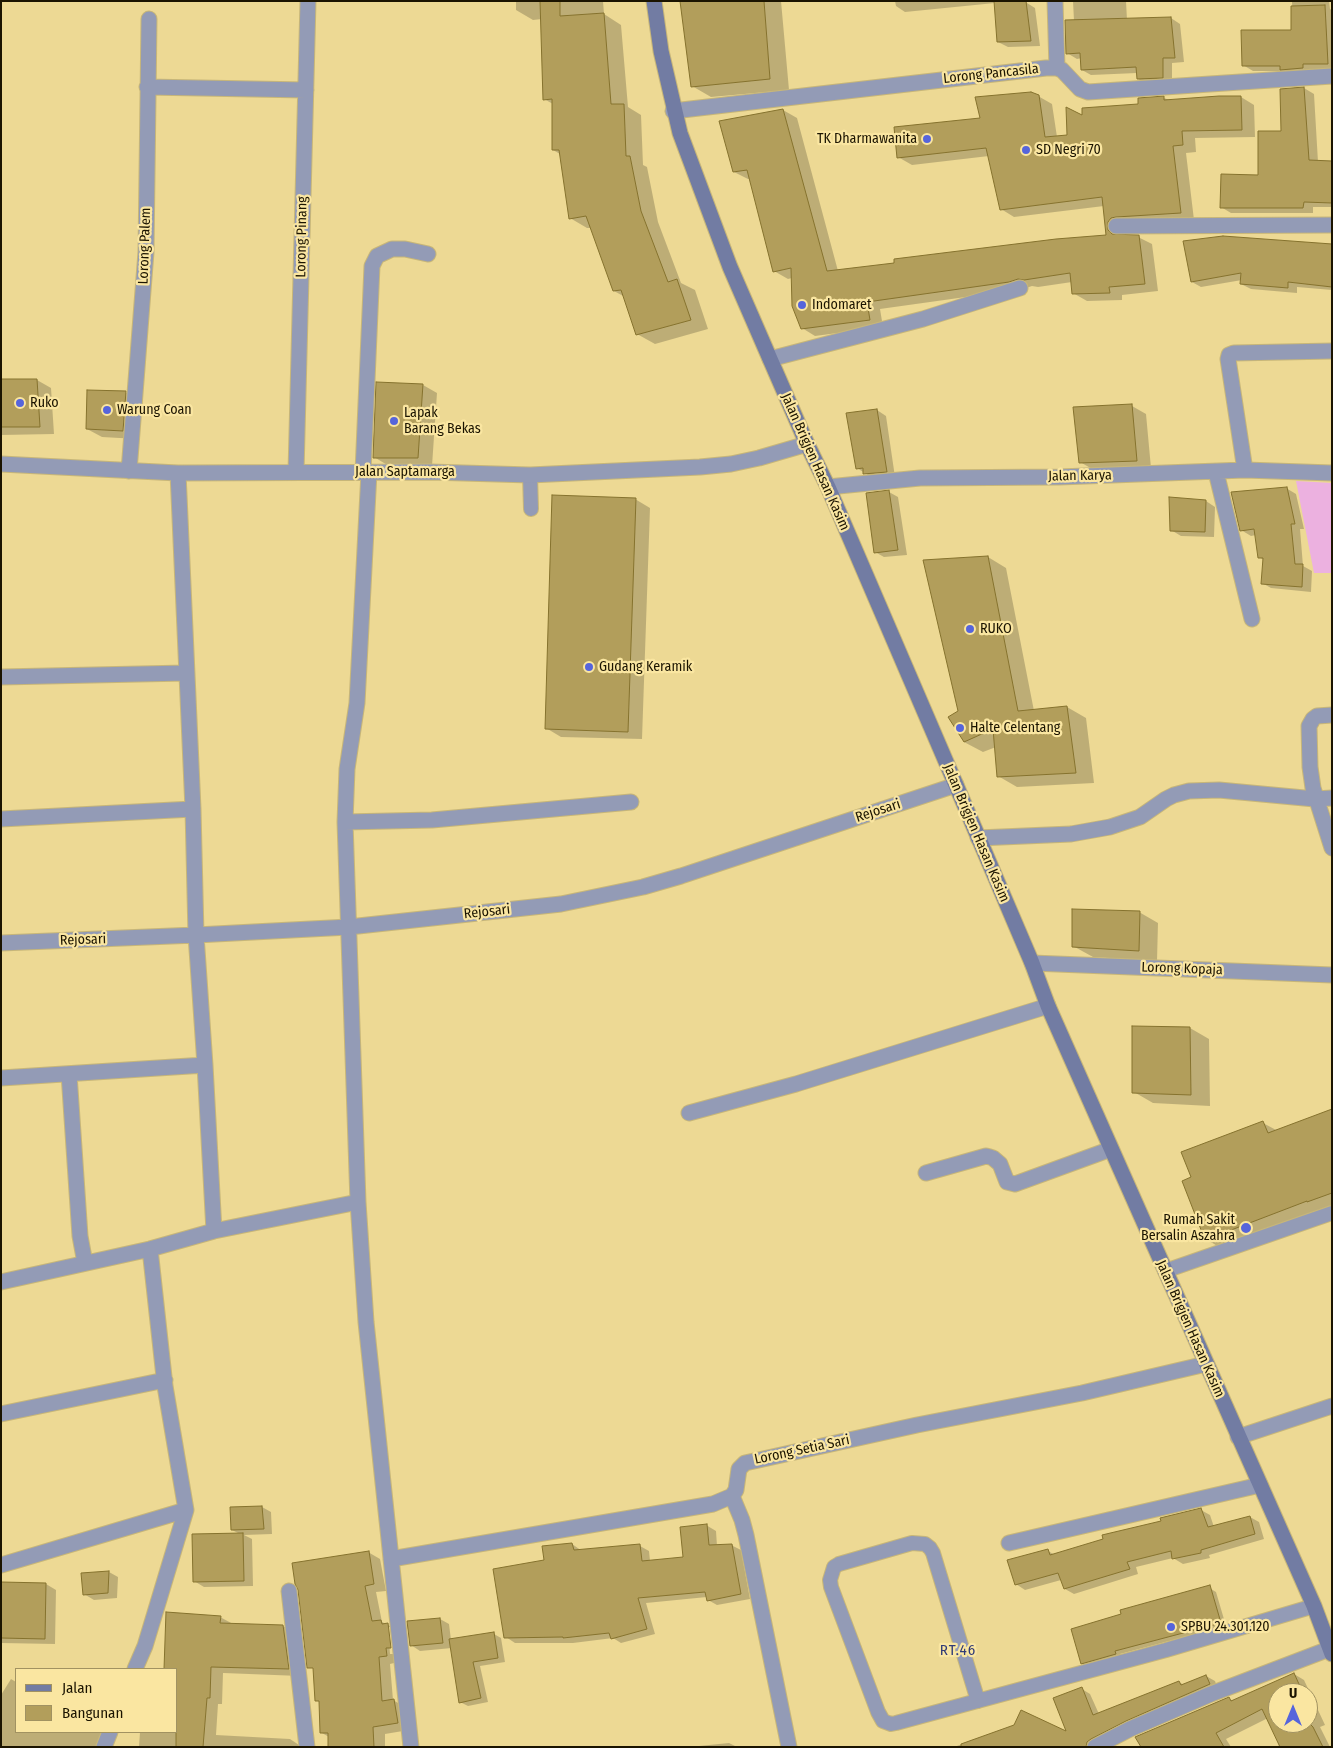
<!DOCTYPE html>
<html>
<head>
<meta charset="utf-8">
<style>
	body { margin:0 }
	#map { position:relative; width:1333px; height:1748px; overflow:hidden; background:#edd994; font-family:"Fira Sans Condensed",sans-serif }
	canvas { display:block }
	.frame { position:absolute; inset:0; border:2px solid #1b1400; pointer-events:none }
	.legend { position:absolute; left:15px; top:1668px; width:162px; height:65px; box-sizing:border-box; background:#fae6a1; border:1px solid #a19261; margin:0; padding:6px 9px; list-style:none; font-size:15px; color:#1b1400 }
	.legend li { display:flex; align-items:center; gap:10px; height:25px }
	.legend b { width:25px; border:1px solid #a19261 }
	.north { position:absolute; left:1268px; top:1683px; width:50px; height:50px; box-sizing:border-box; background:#fae6a1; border:1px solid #a19261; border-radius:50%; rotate:0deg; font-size:14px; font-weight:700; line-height:20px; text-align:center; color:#1b1400 }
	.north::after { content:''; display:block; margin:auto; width:18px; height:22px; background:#5665db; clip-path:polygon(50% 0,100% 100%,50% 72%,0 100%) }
</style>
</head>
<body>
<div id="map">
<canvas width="1333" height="1748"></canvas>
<div class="frame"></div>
<ul class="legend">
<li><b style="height:6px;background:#727ca3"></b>Jalan</li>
<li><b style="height:14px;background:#b29e5b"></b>Bangunan</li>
</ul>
<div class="north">U</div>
</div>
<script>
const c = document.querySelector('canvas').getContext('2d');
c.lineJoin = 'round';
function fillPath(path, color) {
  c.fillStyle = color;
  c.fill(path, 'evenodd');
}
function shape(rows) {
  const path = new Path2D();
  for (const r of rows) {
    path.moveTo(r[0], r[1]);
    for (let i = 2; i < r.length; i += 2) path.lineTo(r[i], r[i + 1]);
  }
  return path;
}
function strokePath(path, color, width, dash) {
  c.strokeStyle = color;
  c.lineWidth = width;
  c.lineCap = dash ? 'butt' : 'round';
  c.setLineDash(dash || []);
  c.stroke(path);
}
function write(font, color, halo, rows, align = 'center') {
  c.font = font + ' "Fira Sans Condensed",sans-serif';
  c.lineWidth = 4.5;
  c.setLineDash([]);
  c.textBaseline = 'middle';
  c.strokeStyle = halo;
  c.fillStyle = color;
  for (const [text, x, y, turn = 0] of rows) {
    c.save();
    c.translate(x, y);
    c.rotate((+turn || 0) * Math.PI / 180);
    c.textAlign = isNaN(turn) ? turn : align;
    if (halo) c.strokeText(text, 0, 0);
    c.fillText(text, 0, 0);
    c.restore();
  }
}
fillPath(shape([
	[1296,481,1332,483,1332,573,1314,573]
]), '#ecb1e0');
fillPath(shape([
	[516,1,603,1,604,14,621,25,628,107,641,115,643,165,647,167,658,222,681,283,695,290,708,329,655,344,637,334,625,297,614,291,591,228,587,228,570,218,560,154,553,150,553,104,544,99,542,19,533,20,516,10],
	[682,1,781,1,789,90,711,97,692,86],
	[895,1,1027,1,1027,3,1035,8,1040,46,1008,47,998,42,995,3,905,12,896,6],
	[1073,1,1126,1,1127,20,1171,18,1180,24,1184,62,1172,63,1172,82,1147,84,1138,79,1137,73,1091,75,1082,70,1082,58,1077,59,1067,53,1074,21],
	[1292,1,1329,1,1330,9,1332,10,1332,69,1312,69,1312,73,1290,75,1283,71,1253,71,1243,65,1293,31],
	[1304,88,1314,94,1318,162,1332,163,1332,207,1313,207,1313,213,1231,213,1221,207,1259,176,1282,132,1281,90],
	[1038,96,1052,104,1057,137,1068,136,1083,117,1140,105,1164,98,1169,100,1241,97,1254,105,1255,137,1195,138,1196,152,1186,153,1194,220,1121,230,1121,236,1138,237,1152,244,1158,291,1122,295,1122,300,1087,301,1073,293,1072,282,1038,287,1032,286,1023,289,880,309,883,327,815,336,802,328,792,278,788,279,774,271,751,179,748,179,734,172,783,110,797,118,838,271,1107,236,1104,206,1014,217,1001,209,989,156,912,165,898,157,981,119],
	[1332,246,1332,290,1297,287,1297,293,1251,289,1241,284,1242,280,1201,287,1192,282],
	[1,380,37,380,51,388,54,434,1,435],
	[423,385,437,393,432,466,389,466,374,457],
	[125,392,140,400,137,439,102,437,87,429],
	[1132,406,1146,414,1151,468,1094,470,1080,462],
	[877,410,886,416,895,477,874,479,857,468],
	[1286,488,1296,494,1304,529,1300,529,1303,566,1312,571,1311,592,1271,588,1262,583,1264,560,1259,557,1256,535,1251,536,1241,530],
	[889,492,898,497,907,555,884,557,875,552],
	[635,499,650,508,642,739,561,737,546,728],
	[1206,501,1215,507,1214,537,1181,536,1171,530],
	[988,557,1006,568,1034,711,1067,707,1086,718,1094,783,1017,787,998,776,996,747,983,752,964,742,959,712],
	[1139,912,1158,923,1157,961,1093,957,1073,946],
	[1190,1028,1209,1039,1210,1106,1153,1103,1134,1092],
	[1332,1111,1332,1213,1227,1252,1206,1239,1193,1178,1263,1123,1278,1131],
	[262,1507,271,1512,272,1534,244,1535,252,1539,253,1586,204,1587,194,1581,240,1534,232,1530],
	[1201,1510,1210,1515,1214,1527,1250,1517,1259,1522,1264,1539,1209,1555,1210,1558,1183,1564,1173,1558,1136,1567,1138,1574,1074,1594,1065,1589,1061,1580,1025,1590,1016,1584,1048,1551,1055,1555],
	[706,1525,716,1531,717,1546,731,1545,741,1550,750,1599,717,1605,708,1600,707,1597,646,1603,655,1634,621,1643,613,1638,573,1643,515,1643,506,1637,545,1561,572,1544,582,1551,640,1546,649,1551,650,1561,684,1558],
	[368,1552,380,1559,386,1591,376,1592,382,1622,400,1631,398,1662,390,1664,393,1700,405,1707,409,1730,385,1734,385,1747,329,1747,329,1737,322,1733],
	[388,1627,390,1627,393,1654,390,1654],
	[109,1572,118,1577,117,1598,94,1600,84,1594],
	[1,1583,46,1584,56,1590,55,1644,1,1643],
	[1211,1589,1216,1592,1226,1626,1120,1654,1121,1657,1088,1666,1082,1663],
	[167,1613,220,1617,233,1624,283,1626,295,1633,300,1676,223,1673,222,1704,218,1704,216,1735,290,1739,302,1747,139,1747,140,1732,176,1732,176,1669,165,1669],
	[440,1619,449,1624,451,1640,494,1634,501,1638,505,1662,480,1666,488,1702,468,1706,460,1702,452,1648,420,1651,411,1645],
	[1294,1674,1304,1680,1325,1725,1320,1727,1330,1747,1276,1747,1280,1745,1268,1718,1226,1739,1231,1747,1169,1747,1229,1699,1234,1701],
	[1278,1693,1308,1693,1308,1723,1278,1723],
	[1206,1676,1215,1681,1218,1689,1096,1747,954,1747,1014,1726,1069,1735,1082,1689,1090,1694,1099,1714,1179,1682,1184,1685],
	[11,1679,16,1682,16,1732,104,1732,96,1747,1,1747,1,1695],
	[729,1743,737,1747,689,1747]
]), '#0003');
const building = shape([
	[540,1,560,1,560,16,604,13,611,104,624,104,626,156,630,156,641,211,668,282,677,279,691,320,636,335,621,290,613,291,586,216,569,219,559,150,552,150,552,99,543,100,540,1],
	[680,1,764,1,770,79,691,87,680,1],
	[994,1,1026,1,1031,41,997,42,994,1],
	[1325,5,1328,64,1303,64,1303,68,1280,70,1280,66,1242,66,1241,30,1291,30,1291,6,1325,5],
	[1171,17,1175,58,1163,58,1163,78,1137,79,1136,67,1081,70,1080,53,1066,54,1065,20,1171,17],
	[1304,87,1309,160,1332,161,1332,203,1304,202,1303,208,1220,208,1221,174,1258,175,1258,131,1281,131,1280,89,1304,87],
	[1031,92,1039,95,1045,137,1067,135,1066,107,1082,115,1082,108,1138,104,1138,98,1164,96,1164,100,1219,96,1241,96,1242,130,1182,131,1183,145,1173,146,1181,213,1116,217,1111,218,1108,222,1108,230,1112,234,1139,235,1145,284,1109,287,1110,293,1072,294,1070,273,1024,280,1018,279,1009,282,867,302,870,320,801,329,792,306,791,268,773,272,747,170,733,172,719,121,783,109,827,271,894,263,894,259,1056,239,1106,235,1102,197,1000,210,986,148,897,158,894,127,980,118,975,97,1031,92],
	[1223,236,1332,244,1332,287,1288,282,1288,288,1240,284,1241,273,1191,282,1183,241,1223,236],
	[1,379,37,379,40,427,1,427,1,379],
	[376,382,423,384,418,458,373,458,376,382],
	[87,390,126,391,123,431,86,429,87,390],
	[1132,404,1137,461,1079,463,1073,407,1132,404],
	[877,409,887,472,863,474,863,468,856,469,846,413,877,409],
	[1287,487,1295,524,1291,524,1295,564,1303,564,1302,587,1261,584,1263,558,1258,558,1254,529,1240,531,1231,492,1287,487],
	[889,490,898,550,874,553,866,493,889,490],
	[552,495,636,498,628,732,545,729,552,495],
	[1169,497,1206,500,1205,532,1170,531,1169,497],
	[988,556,1018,711,1067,706,1076,773,997,777,993,729,964,742,948,717,958,711,923,560,988,556],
	[1072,909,1140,911,1139,951,1072,947,1072,909],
	[1132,1026,1190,1027,1191,1095,1132,1093,1132,1026],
	[1332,1109,1332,1193,1307,1202,1307,1201,1205,1240,1182,1181,1191,1177,1181,1152,1263,1121,1268,1133,1332,1109],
	[262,1506,264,1529,231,1530,230,1507,262,1506],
	[1201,1508,1208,1527,1250,1516,1255,1534,1201,1550,1201,1553,1172,1559,1171,1551,1127,1562,1130,1569,1064,1589,1058,1573,1015,1585,1007,1560,1048,1549,1050,1555,1103,1539,1102,1535,1161,1521,1160,1518,1201,1508],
	[707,1524,709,1545,732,1544,741,1594,707,1601,705,1592,638,1598,647,1629,611,1639,609,1633,563,1638,563,1637,504,1638,493,1569,544,1560,542,1546,572,1543,574,1550,640,1544,642,1561,683,1557,680,1527,707,1524],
	[243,1533,244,1581,193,1582,192,1534,243,1533],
	[369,1551,374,1584,365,1586,372,1621,381,1620,382,1624,388,1623,391,1648,386,1648,387,1656,379,1657,382,1701,394,1699,398,1723,373,1727,374,1747,328,1747,328,1733,320,1733,319,1701,315,1701,313,1668,307,1668,298,1590,295,1584,292,1563,369,1551],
	[109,1571,108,1593,83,1595,81,1573,109,1571],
	[1,1582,46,1583,45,1639,1,1638,1,1582],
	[1210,1585,1221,1623,1115,1651,1116,1654,1081,1664,1071,1629,1121,1614,1120,1610,1210,1585],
	[166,1612,221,1616,220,1623,283,1625,289,1669,211,1667,210,1698,207,1698,203,1747,176,1747,176,1669,164,1669,166,1612],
	[440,1618,443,1643,410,1646,407,1621,440,1618],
	[494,1632,498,1658,473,1662,481,1698,459,1703,449,1639,494,1632],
	[1294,1673,1303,1693,1278,1693,1278,1723,1308,1722,1313,1727,1323,1747,1280,1747,1262,1709,1216,1733,1224,1747,1141,1747,1135,1737,1229,1697,1231,1701,1294,1673],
	[1206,1675,1210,1684,1126,1721,1091,1739,1087,1742,1086,1747,961,1747,961,1744,1014,1725,1021,1710,1066,1731,1053,1698,1082,1687,1093,1715,1179,1681,1181,1685,1206,1675]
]);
fillPath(building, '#b29e5b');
strokePath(building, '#85722e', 1);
const lane = shape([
	[530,475,531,509],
	[1165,1271,1332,1213],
	[978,1701,933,1553,930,1548,925,1544,912,1543,839,1564,834,1567,830,1580,831,1587,878,1712,883,1721,891,1724,896,1723,1166,1650,1314,1606]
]);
const street = shape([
	[1055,1,1057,68],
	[147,87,306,90],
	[673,111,1046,68,1057,68,1062,70,1080,89,1088,92,1332,76],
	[1116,226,1332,225],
	[770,359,923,319,1020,288],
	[1,464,178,473,430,472,530,475,700,467,731,464,759,458,807,444],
	[1245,470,1228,359,1229,355,1234,353,1332,351],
	[129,471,146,252,149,19],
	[296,472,308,1],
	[363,472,372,266,377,256,392,249,405,249,428,254],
	[369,472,357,703,347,769,345,822,358,1202,366,1322,411,1747],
	[1216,472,1252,619],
	[178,473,193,809,196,935,205,1065,214,1231,358,1202],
	[828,487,920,478,1059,477,1245,470,1332,473],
	[1,677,186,673],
	[1332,715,1317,716,1313,719,1309,726,1310,767,1313,788,1332,848],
	[1,819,193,809],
	[345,822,432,820,631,802],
	[978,838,1071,834,1110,827,1140,817,1166,799,1174,795,1189,791,1219,790,1315,799,1332,798],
	[1,943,196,935,349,927,561,904,643,887,681,876,956,785],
	[1032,963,1332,975],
	[69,1074,80,1236,85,1263],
	[1,1078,205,1065],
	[689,1113,796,1084,1048,1006],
	[926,1173,986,1156,990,1157,993,1158,1000,1164,1007,1182,1015,1184,1111,1149],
	[1,1282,150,1249,214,1231],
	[1,1414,165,1380],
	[1238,1437,1332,1406],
	[732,1496,742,1520,746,1535,789,1747],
	[1009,1543,1260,1485],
	[391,1559,713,1504,732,1496,736,1490,739,1469,745,1463,917,1425,1082,1393,1206,1364],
	[1,1565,186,1510],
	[289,1591,307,1747],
	[135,1669,145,1646,186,1510,165,1386,150,1249],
	[104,1747,110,1732],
	[1095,1747,1130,1729,1211,1694,1329,1649]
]);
const secondary = shape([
	[654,1,661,51,680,133,730,267,807,444,828,487,956,785,1032,963,1048,1006,1314,1606,1332,1654]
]);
strokePath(lane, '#c7b679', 16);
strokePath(street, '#c7b679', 17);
strokePath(secondary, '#c7b679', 17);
strokePath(lane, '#939bb6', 14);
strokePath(street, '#939bb6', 15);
strokePath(secondary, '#727ca3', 15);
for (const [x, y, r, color] of [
	[927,139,5,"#5665db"],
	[1026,150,5,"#5665db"],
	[802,305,5,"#5665db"],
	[20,403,5,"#5665db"],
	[107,410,5,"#5665db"],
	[394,421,5,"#5665db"],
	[970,629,5,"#5665db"],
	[589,667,5,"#5665db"],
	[960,728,5,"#5665db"],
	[1246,1228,6,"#5665db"],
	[1171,1627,5,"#5665db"]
]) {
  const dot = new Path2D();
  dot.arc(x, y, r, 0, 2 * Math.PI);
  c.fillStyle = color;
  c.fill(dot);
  strokePath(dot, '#fae6a1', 2);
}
write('14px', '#1b1400', '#fae6a1', [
	["Lorong Pancasila",991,74,-6],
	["Lorong Pinang",302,237,-89],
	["Lorong Palem",145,246,-88],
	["Jalan Brigjen Hasan Kasim",815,462,66],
	["Jalan Saptamarga",405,472],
	["Jalan Karya",1080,476,-1],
	["Rejosari",878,811,-18],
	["Jalan Brigjen Hasan Kasim",976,833,67],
	["Rejosari",487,912,-6],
	["Rejosari",83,940,-2],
	["Lorong Kopaja",1182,969,2],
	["Jalan Brigjen Hasan Kasim",1190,1329,66],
	["Lorong Setia Sari",802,1450,-12]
]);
write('14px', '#1b1400', '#fae6a1', [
	["TK Dharmawanita",917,139,"right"],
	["SD Negri 70",1036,150],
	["Indomaret",812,305],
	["Ruko",30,403],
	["Warung Coan",117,410],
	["Lapak",404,413],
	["Barang Bekas",404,429],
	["RUKO",980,629],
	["Gudang Keramik",599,667],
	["Halte Celentang",970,728],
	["Rumah Sakit",1235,1220,"right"],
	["Bersalin Aszahra",1235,1236,"right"],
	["SPBU 24.301.120",1181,1627]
], 'left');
c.letterSpacing = '1px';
write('15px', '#313b76', '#fae6a1', [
	["RT.46",958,1651]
]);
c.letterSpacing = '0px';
</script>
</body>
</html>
